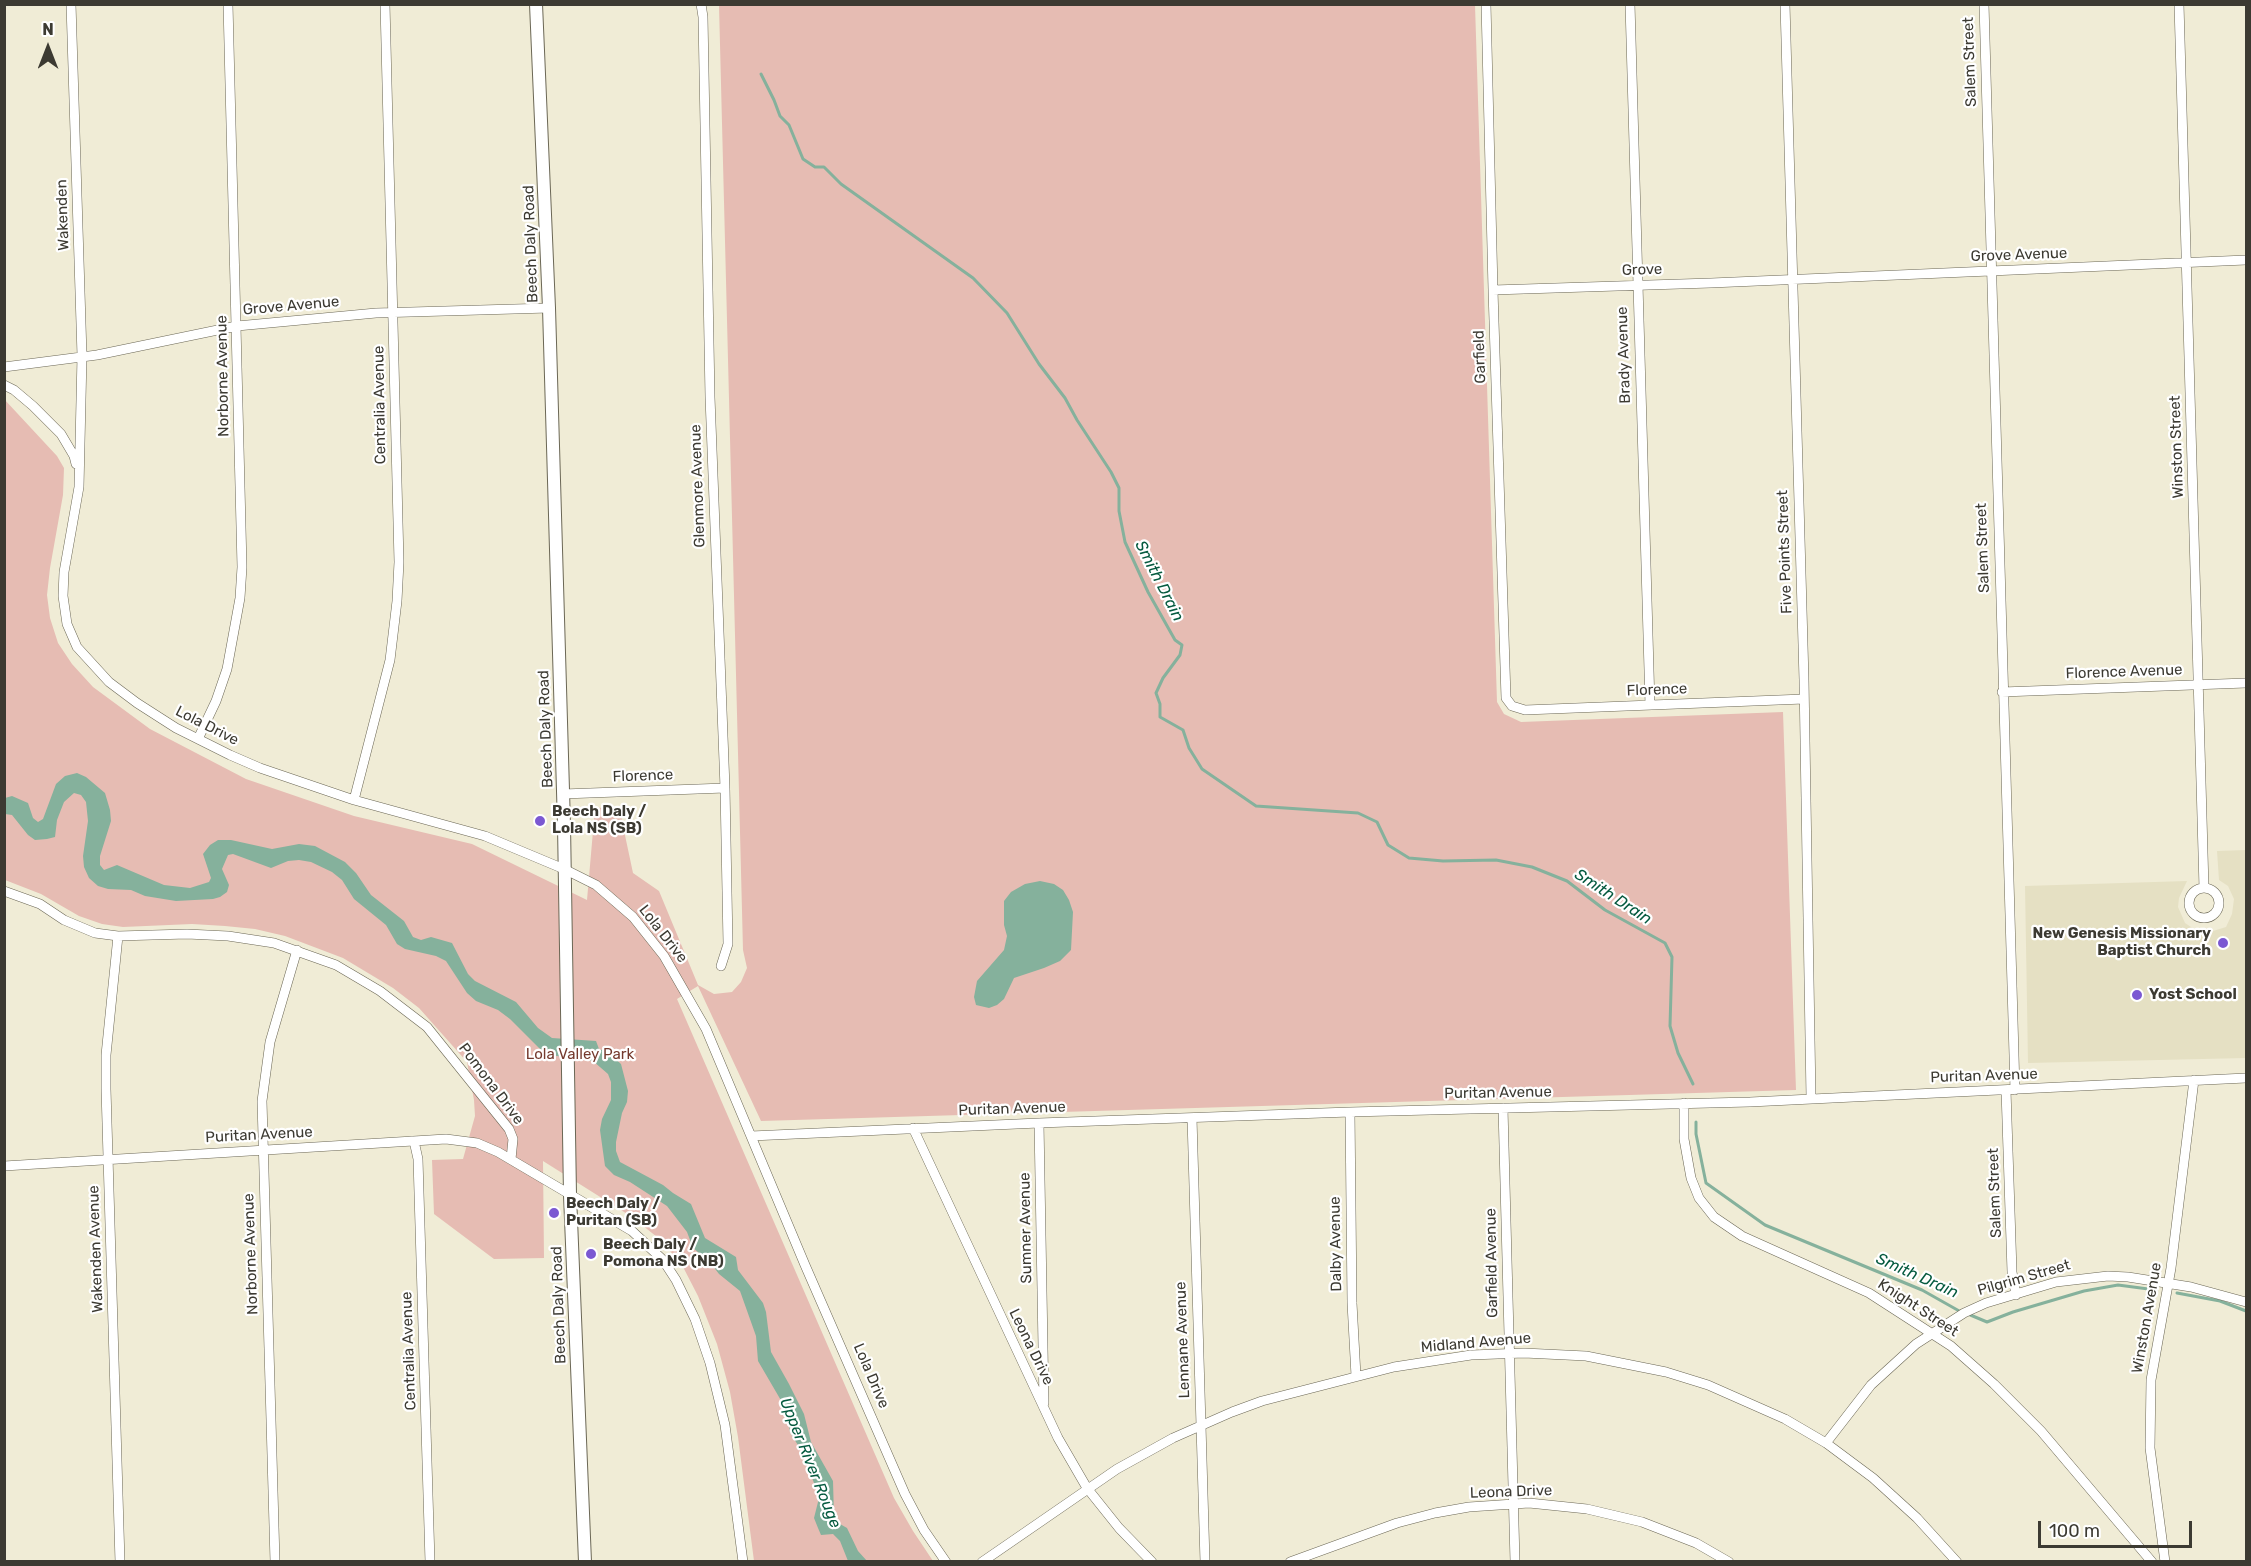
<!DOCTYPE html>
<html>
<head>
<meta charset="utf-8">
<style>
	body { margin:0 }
	#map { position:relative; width:2251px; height:1566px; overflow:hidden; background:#f0ecd6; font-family:Rubik,sans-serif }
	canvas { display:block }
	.frame { position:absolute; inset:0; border:6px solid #3c3a32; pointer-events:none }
	.north { position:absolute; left:18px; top:18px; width:60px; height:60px; -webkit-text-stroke:4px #fff; paint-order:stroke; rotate:0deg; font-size:16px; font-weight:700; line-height:24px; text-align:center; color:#3c3a32 }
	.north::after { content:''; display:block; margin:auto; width:21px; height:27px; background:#3c3a32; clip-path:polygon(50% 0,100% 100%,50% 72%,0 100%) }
	.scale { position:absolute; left:2038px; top:1521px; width:154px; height:27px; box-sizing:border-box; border:3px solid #3c3a32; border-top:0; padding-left:8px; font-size:18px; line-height:21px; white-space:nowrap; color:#3c3a32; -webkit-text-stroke:4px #fff; paint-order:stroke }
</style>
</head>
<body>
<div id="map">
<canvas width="2251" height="1566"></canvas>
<div class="frame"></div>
<div class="north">N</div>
<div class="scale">100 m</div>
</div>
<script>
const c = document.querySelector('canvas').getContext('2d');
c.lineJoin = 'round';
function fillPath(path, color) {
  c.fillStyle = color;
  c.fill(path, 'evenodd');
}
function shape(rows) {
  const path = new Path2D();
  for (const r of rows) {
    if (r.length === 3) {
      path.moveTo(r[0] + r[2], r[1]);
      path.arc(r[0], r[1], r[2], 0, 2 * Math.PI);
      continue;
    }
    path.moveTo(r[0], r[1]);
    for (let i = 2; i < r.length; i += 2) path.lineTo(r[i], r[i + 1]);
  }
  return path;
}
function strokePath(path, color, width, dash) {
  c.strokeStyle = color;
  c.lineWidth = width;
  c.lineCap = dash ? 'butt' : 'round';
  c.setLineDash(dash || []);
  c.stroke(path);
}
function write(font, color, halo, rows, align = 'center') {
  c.font = font + ' Rubik,sans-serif';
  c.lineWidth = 4.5;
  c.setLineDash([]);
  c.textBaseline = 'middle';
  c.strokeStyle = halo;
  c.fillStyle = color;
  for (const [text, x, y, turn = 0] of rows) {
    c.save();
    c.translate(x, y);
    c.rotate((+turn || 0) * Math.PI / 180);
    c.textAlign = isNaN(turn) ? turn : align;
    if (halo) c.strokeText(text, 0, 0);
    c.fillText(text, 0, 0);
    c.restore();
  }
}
fillPath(shape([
	[2246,850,2246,1058,2028,1063,2025,886,2187,881,2179,898,2178,907,2185,923,2197,931,2213,931,2226,927,2232,914,2234,899,2228,886,2219,880,2217,851]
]), '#e5e0c3');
fillPath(shape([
	[719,5,1475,5,1497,702,1504,714,1521,722,1783,712,1796,1090,761,1121,698,986,677,999,894,1498,913,1531,933,1561,754,1561,738,1437,730,1392,717,1344,698,1296,681,1263,657,1237,632,1217,543,1161,544,1258,494,1259,434,1214,432,1160,463,1159,475,1116,474,1100,467,1062,419,1008,393,988,343,958,285,936,255,929,225,926,192,924,123,927,102,924,79,916,41,894,5,880,4,399,57,456,64,468,63,495,50,568,47,595,50,618,58,643,72,664,93,687,150,729,246,779,354,816,472,844,587,900,595,808,619,807,633,873,659,891,698,985,714,994,732,992,741,982,747,968,743,950]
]), '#e6bcb3');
fillPath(shape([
	[77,773,86,777,105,793,110,810,111,821,100,856,100,865,104,870,117,865,164,885,190,888,209,882,211,878,203,854,210,845,218,840,231,840,272,849,299,844,315,846,345,862,356,873,371,895,404,921,413,937,421,940,431,937,452,943,468,974,475,981,516,1002,538,1028,552,1038,596,1041,599,1049,608,1052,621,1064,628,1091,627,1102,622,1113,616,1142,616,1151,620,1162,663,1185,673,1193,691,1204,705,1238,736,1257,738,1270,763,1303,766,1312,771,1352,789,1384,804,1414,811,1442,833,1481,834,1516,840,1524,847,1528,858,1551,867,1561,848,1561,840,1541,833,1534,821,1535,818,1528,814,1518,819,1498,816,1489,805,1457,790,1432,786,1409,758,1361,756,1336,740,1291,719,1274,709,1261,693,1248,687,1232,667,1206,630,1182,614,1175,605,1166,600,1130,602,1119,611,1100,611,1082,608,1074,593,1061,550,1055,539,1048,510,1019,498,1010,476,1001,467,993,446,961,436,956,405,949,397,944,386,925,354,899,342,880,332,872,311,862,299,860,288,861,271,868,233,854,228,855,222,869,229,885,227,892,220,897,213,899,176,901,145,896,131,890,108,889,98,886,89,878,84,867,83,856,88,821,86,802,81,795,74,793,64,802,57,820,55,837,47,839,35,840,28,835,12,815,5,814,5,798,12,796,28,803,33,818,38,822,43,819,56,784,65,776],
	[1040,881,1054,884,1063,890,1069,900,1073,912,1071,950,1060,961,1044,968,1014,978,1004,999,997,1005,989,1008,976,1005,974,997,977,981,1004,950,1007,936,1004,925,1004,901,1011,892,1025,884]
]), '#85b19c');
strokePath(shape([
	[761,74,774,100,780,116,789,125,803,159,815,167,824,167,841,184,973,278,1007,313,1039,364,1065,398,1077,420,1111,472,1119,488,1119,511,1125,542,1148,592,1175,640,1182,645,1180,655,1163,678,1156,693,1160,704,1160,717,1183,730,1189,748,1202,769,1256,806,1358,813,1377,822,1388,845,1409,858,1443,861,1496,860,1532,867,1567,881,1605,910,1665,943,1672,957,1670,1026,1678,1053,1693,1084],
	[1696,1122,1696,1134,1706,1183,1765,1225,1922,1290,1961,1312],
	[2177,1293,2220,1301,2246,1311],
	[1968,1314,1987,1322,2013,1312,2084,1291,2118,1285,2156,1290]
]), '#85b19c', 3);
const minor = shape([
	[71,4,82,356,79,487,64,572,63,596,67,624,77,647,109,682,137,703,176,728,230,755,260,768,354,800,485,836,564,869,596,885,633,917,664,956,706,1029,805,1265,905,1494,924,1530,946,1562],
	[701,4,703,17,710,397,725,788,728,944,721,966],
	[1486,4,1493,290,1506,698,1512,706,1525,710,1804,699],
	[1630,4,1650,705],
	[1785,4,1804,680,1811,1098],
	[1984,4,2015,1090],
	[2179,4,2204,888],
	[1493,290,1711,283,2246,260],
	[4,367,97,355,237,326,376,313,549,308],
	[4,385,14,390,33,406,61,434,74,456,76,464],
	[2002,692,2246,683],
	[198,739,216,701,227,669,240,598,242,567,228,4],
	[563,794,725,788],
	[354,800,390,660,397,601,399,562,385,4],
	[2204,903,15],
	[4,891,40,904,64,920,95,933,118,936,187,934,228,936,274,943,336,965,380,991,427,1027,509,1129,513,1139,511,1159],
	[118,936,106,1055,106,1089,120,1562],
	[2006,1090,2012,1272,2016,1295],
	[1684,1103,1684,1139,1691,1178,1699,1198,1714,1217,1742,1236,1869,1293,1951,1346,1994,1384,2041,1431,2152,1562],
	[1503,1108,1515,1562],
	[1350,1112,1352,1303,1356,1376],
	[1192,1118,1205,1562],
	[1039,1123,1044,1403],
	[913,1128,1058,1438,1087,1488,1119,1528,1152,1562],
	[751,1136,1039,1123,1350,1112,1750,1102,2246,1078],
	[414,1141,418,1159,430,1562],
	[4,1166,446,1139,477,1143,498,1152,632,1231,663,1260,676,1280,695,1319,710,1363,725,1425,743,1562],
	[1826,1443,1871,1385,1916,1344,1964,1313,1986,1303,2056,1282,2108,1276,2128,1277,2191,1287,2246,1302],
	[275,1562,262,1101,270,1042,297,950],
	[982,1562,1117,1469,1173,1438,1232,1412,1262,1401,1394,1367,1471,1355,1524,1353,1586,1356,1666,1372,1708,1385,1785,1419,1826,1443,1873,1478,1917,1518,1957,1562],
	[1290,1562,1397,1523,1435,1513,1469,1507,1529,1503,1587,1509,1642,1522,1696,1543,1729,1562],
	[2165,1562,2150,1448,2151,1380,2171,1268,2194,1080]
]);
const secondary = shape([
	[536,4,549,308,564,825,570,1195,585,1562]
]);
strokePath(minor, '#6b6755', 10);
strokePath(secondary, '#6b6755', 14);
strokePath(minor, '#fff', 9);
strokePath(secondary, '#fff', 12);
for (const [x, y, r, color] of [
	[540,821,6,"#7b58d2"],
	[2223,943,6,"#7b58d2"],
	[2137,995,6,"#7b58d2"],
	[554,1213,6,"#7b58d2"],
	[591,1254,6,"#7b58d2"]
]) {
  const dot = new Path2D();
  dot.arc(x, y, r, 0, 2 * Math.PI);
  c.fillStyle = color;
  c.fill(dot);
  strokePath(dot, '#fff', 2);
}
write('15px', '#3c3a32', '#fff', [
	["Salem Street",1970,62,-92],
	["Wakenden",63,215,-92],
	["Beech Daly Road",531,244,-92],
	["Grove Avenue",2019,255,-2],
	["Grove",1642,270,-2],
	["Grove Avenue",291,306,-5],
	["Brady Avenue",1624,355,-92],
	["Garfield",1480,357,-92],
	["Norborne Avenue",223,376,-91],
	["Centralia Avenue",380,405,-91],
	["Winston Street",2177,447,-92],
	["Glenmore Avenue",698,486,-92],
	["Salem Street",1983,548,-92],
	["Five Points Street",1785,552,-92],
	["Florence Avenue",2124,672,-2],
	["Florence",1657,690,-2],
	["Lola Drive",207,726,27],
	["Beech Daly Road",546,729,-92],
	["Florence",643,776,-2],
	["Lola Drive",663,934,52],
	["Puritan Avenue",1984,1076,-2],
	["Pomona Drive",491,1084,53],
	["Puritan Avenue",1498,1093,-1],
	["Puritan Avenue",1012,1109,-2],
	["Puritan Avenue",259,1135,-3],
	["Salem Street",1995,1193,-92],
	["Sumner Avenue",1026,1228,-91],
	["Dalby Avenue",1336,1244,-91],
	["Wakenden Avenue",96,1249,-92],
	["Norborne Avenue",251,1254,-92],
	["Garfield Avenue",1492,1263,-91],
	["Pilgrim Street",2024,1278,-16],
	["Beech Daly Road",559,1305,-92],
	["Knight Street",1918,1308,33],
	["Winston Avenue",2147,1318,-80],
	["Lennane Avenue",1183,1340,-92],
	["Midland Avenue",1476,1343,-5],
	["Leona Drive",1031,1347,64],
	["Centralia Avenue",409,1351,-92],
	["Lola Drive",871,1376,67],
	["Leona Drive",1511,1492,-2]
]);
write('bold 15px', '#3c3a32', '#fff', [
	["Beech Daly /",552,812],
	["Lola NS (SB)",552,829],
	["New Genesis Missionary",2211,934,"right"],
	["Baptist Church",2211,951,"right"],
	["Yost School",2149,995],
	["Beech Daly /",566,1204],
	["Puritan (SB)",566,1221],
	["Beech Daly /",603,1245],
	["Pomona NS (NB)",603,1262]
], 'left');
write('15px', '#753a2e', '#fff', [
	["Lola Valley Park",580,1055]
]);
write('italic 16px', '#055a3f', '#fff', [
	["Smith Drain",1159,581,63],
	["Smith Drain",1613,897,33],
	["Smith Drain",1917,1276,24],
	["Upper River Rouge",810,1463,68]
]);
</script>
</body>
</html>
